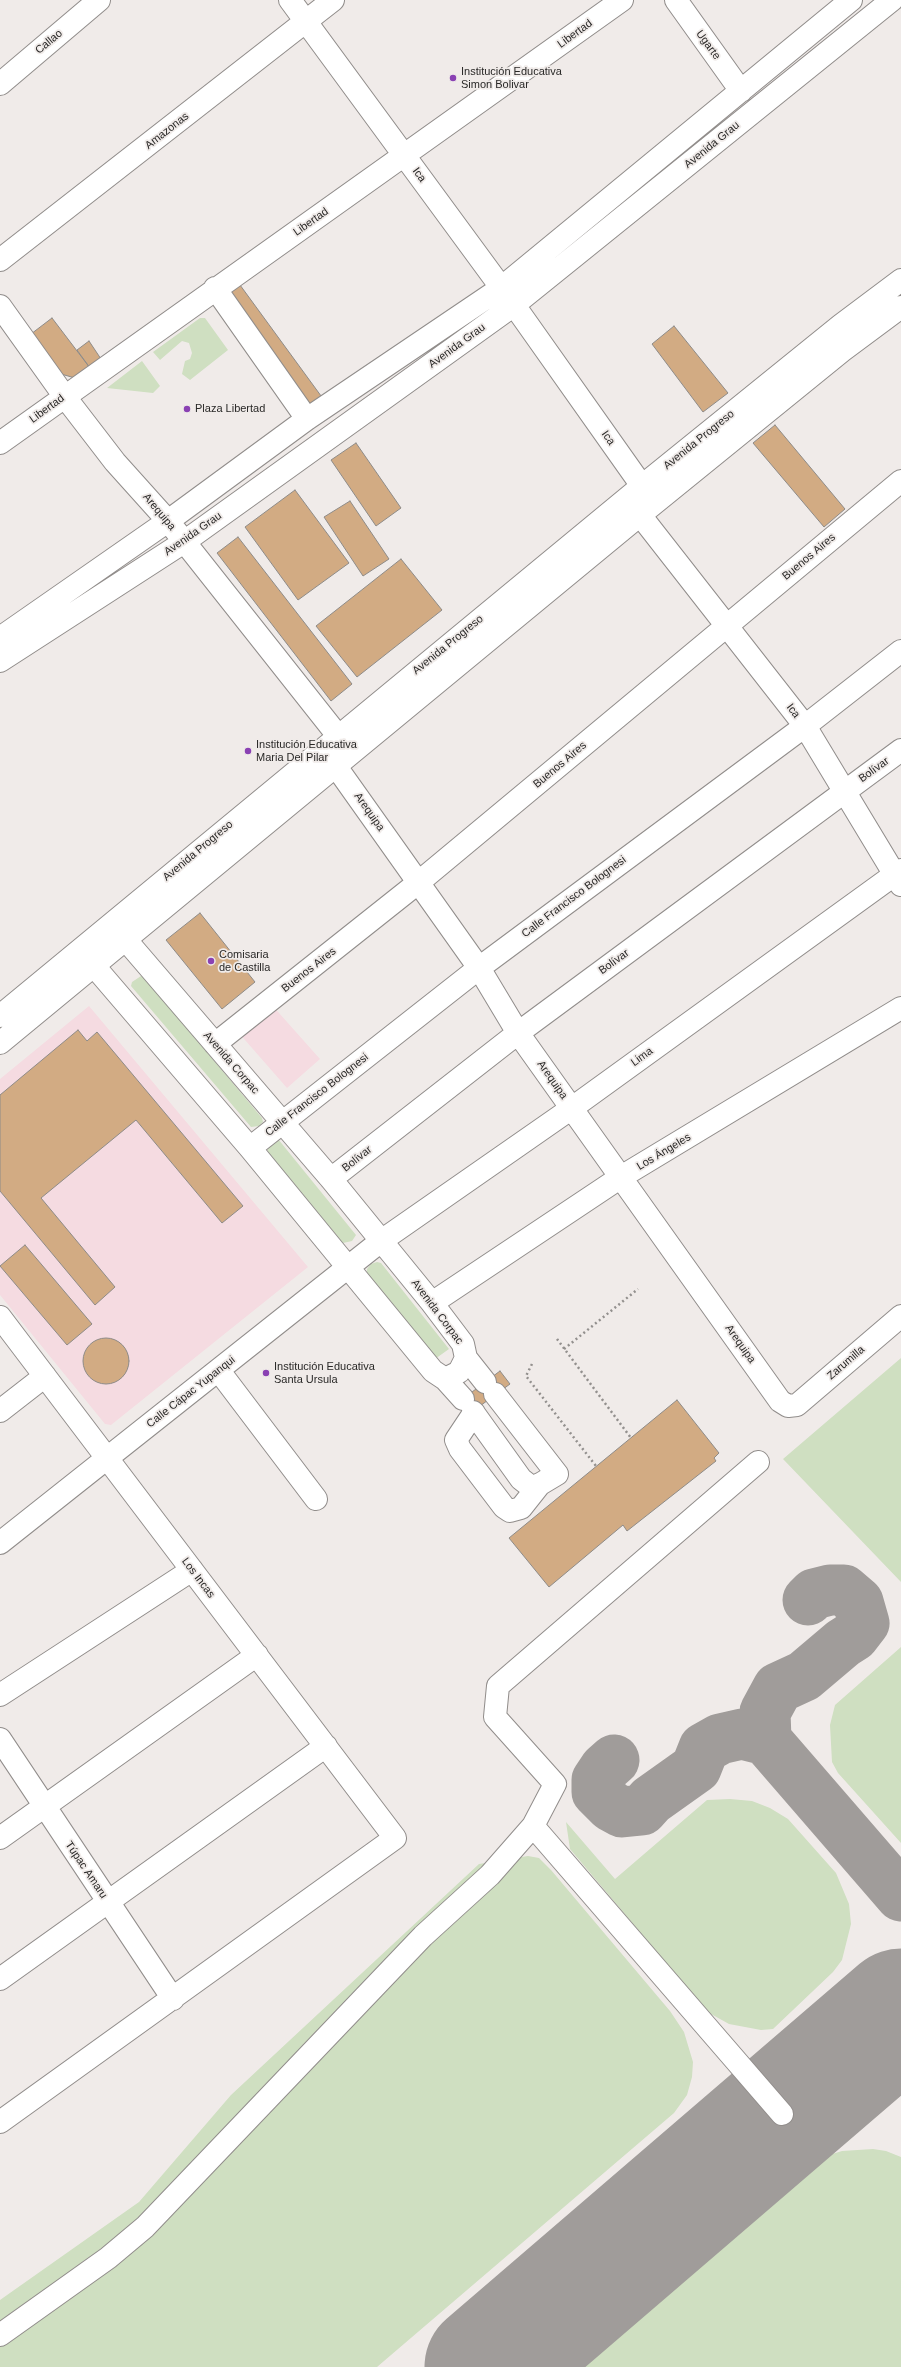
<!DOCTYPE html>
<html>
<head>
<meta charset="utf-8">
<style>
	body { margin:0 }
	canvas { display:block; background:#f0ebe9 }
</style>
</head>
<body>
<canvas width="901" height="2367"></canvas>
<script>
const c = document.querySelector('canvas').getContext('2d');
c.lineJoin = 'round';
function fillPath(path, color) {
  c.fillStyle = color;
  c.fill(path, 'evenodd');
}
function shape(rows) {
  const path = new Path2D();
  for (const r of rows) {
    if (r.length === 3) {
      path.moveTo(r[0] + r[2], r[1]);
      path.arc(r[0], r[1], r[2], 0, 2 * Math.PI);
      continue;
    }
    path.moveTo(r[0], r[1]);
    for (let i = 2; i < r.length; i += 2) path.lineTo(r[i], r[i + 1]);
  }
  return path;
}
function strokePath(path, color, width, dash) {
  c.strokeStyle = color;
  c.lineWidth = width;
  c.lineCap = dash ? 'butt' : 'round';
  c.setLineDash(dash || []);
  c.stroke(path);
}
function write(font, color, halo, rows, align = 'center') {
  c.font = font + ' Arial,sans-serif';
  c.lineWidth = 3.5;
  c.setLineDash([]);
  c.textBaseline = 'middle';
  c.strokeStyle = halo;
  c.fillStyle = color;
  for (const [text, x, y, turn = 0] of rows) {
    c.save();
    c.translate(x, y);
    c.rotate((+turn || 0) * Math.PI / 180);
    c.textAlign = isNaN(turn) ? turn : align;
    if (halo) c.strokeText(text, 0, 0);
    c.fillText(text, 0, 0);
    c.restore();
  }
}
fillPath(shape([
	[271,1004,320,1059,287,1088,238,1032],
	[89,1006,308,1267,111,1425,105,1424,0,1295,0,1079]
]), '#f5dbe1');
fillPath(shape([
	[200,318,205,318,228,350,190,380,182,374,185,361,190,359,192,353,189,343,182,341,160,360,153,352],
	[142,361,160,386,153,393,107,388],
	[141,976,144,977,262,1118,263,1122,259,1126,251,1127,131,986,132,982],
	[278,1139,356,1235,352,1241,343,1243,268,1152,267,1148],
	[377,1262,381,1263,449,1349,435,1359,367,1273,367,1269,371,1264],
	[901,1358,901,1582,783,1459],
	[901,1647,901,1843,838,1773,832,1762,830,1725,835,1705],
	[730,1799,752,1801,770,1808,788,1819,836,1873,849,1904,851,1924,842,1960,833,1972,773,2029,761,2030,729,2024,711,2014,692,1994,570,1849,566,1822,615,1879,707,1800],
	[528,1856,539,1858,551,1870,670,2011,684,2032,693,2062,692,2077,687,2095,674,2113,377,2367,0,2367,0,2300,139,2202,231,2095,479,1864],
	[873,2149,886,2151,901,2157,901,2367,580,2367,829,2155,842,2151]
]), '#cfdfc1');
strokePath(shape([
	[766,1740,765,1712,778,1688,804,1676,843,1643,854,1636,864,1623,858,1602,844,1590,830,1590,814,1594,808,1600],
	[614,1760,605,1768,597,1780,597,1792,611,1806,622,1812,642,1810,651,1800,696,1768,704,1748,720,1739,742,1734,766,1740,901,1896]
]), '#a09c9a', 51);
strokePath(shape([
	[488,2367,901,2012]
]), '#a09c9a', 127);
const building = shape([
	[240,285,324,400,315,407,303,403,226,295,240,285],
	[52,318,90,368,75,378,61,374,31,334,52,318],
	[674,326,728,393,703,412,652,344,674,326],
	[89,341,101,359,90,368,77,350,89,341],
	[775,425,845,509,824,527,753,443,775,425],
	[356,443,401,508,376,526,331,460,356,443],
	[295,490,349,563,298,600,245,527,295,490],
	[350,501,389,559,363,576,324,517,350,501],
	[238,537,352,684,331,701,217,553,238,537],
	[401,559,442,610,357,677,316,626,401,559],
	[200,913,255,982,222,1009,166,940,200,913],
	[78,1030,87,1041,97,1032,243,1206,222,1223,136,1120,41,1198,115,1287,95,1305,0,1191,0,1095,78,1030],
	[25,1245,92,1324,67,1345,0,1266,25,1245],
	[106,1361,23],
	[500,1371,510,1384,469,1414,460,1401,500,1371],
	[677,1400,719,1453,714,1458,716,1461,627,1531,623,1525,549,1587,509,1538,677,1400]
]);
fillPath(building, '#d2ab83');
strokePath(building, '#8e8b88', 1);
const minor = shape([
	[290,0,514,305,642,486,640,515,805,726,901,885],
	[676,0,741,91],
	[0,84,99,0],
	[0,260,333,0],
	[215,288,307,419],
	[0,306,65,397,115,462,168,521,350,751],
	[0,443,622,0],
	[0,638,168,521,307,419,501,288,851,0],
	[0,661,184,542,514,305,892,0],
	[325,751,479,968,518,1033,780,1401,788,1406,797,1405,901,1316],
	[82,952,250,1148,433,1371,445,1379,459,1372,466,1358,463,1344,432,1303,331,1179,113,925],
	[215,1044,419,882,901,481],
	[250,1148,479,968,805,726,901,651],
	[331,1179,518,1033,901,750],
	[432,1303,621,1177,901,1008],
	[0,1317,395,1838,0,2122],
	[466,1358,485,1382],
	[219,1371,316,1499],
	[445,1379,463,1399],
	[0,1411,45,1376],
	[473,1412,521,1479,530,1486,537,1486,557,1474,495,1394],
	[474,1413,456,1440,460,1449,504,1507,510,1511,521,1508,540,1484],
	[758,1462,498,1686,495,1717,555,1784,533,1826,782,2114],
	[0,1543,381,1241,572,1108,901,870],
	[0,1695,192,1570],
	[0,1739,173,1999],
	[0,1838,257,1655],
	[0,1979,326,1746],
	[0,2335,108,2258,145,2227,423,1936,490,1875,533,1826]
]);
const major = shape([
	[0,1016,642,486,841,325,901,280],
	[0,1043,640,515,842,351,901,307]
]);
strokePath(minor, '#918d8b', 24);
strokePath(major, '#918d8b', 24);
strokePath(shape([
	[557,1339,631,1438],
	[564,1349,638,1289],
	[532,1364,526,1376,596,1466]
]), '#93908e', 2.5, [2, 3]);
strokePath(minor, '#fff', 22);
strokePath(major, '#fff', 22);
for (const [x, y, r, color] of [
	[453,78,4,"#8a41b3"],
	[187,409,4,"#8a41b3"],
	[248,751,4,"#8a41b3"],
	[211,961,4,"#8a41b3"],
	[266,1373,4,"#8a41b3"]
]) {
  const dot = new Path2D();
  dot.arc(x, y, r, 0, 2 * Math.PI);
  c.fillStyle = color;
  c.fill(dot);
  strokePath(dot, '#f0ebe9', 1.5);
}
write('11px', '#292827', '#f0ebe9', [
	["Libertad",575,34,-36],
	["Callao",49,42,-40],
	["Ugarte",708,45,54],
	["Amazonas",167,131,-38],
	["Avenida Grau",712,145,-39],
	["Ica",419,175,54],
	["Libertad",311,222,-35],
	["Avenida Grau",457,346,-36],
	["Libertad",47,409,-36],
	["Ica",608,438,55],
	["Avenida Progreso",699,440,-39],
	["Arequipa",159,512,50],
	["Avenida Grau",193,534,-35],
	["Buenos Aires",809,557,-40],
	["Avenida Progreso",448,645,-39],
	["Ica",793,711,53],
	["Buenos Aires",560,765,-40],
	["Bolívar",874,770,-36],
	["Arequipa",369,812,55],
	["Avenida Progreso",198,851,-40],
	["Calle Francisco Bolognesi",574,897,-37],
	["Bolívar",614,962,-36],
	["Buenos Aires",309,970,-38],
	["Lima",642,1057,-36],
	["Avenida Corpac",231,1063,49],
	["Arequipa",552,1080,55],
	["Calle Francisco Bolognesi",317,1095,-38],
	["Los Ángeles",664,1152,-31],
	["Bolívar",357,1159,-38],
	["Avenida Corpac",437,1312,53],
	["Arequipa",740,1344,55],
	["Zarumilla",846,1363,-41],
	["Calle Cápac Yupanqui",191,1392,-38],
	["Los Incas",198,1578,53],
	["Túpac Amaru",86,1870,56]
]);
write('11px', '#292827', '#f0ebe9', [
	["Institución Educativa",461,72],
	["Simon Bolivar",461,85],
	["Plaza Libertad",195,409],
	["Institución Educativa",256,745],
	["Maria Del Pilar",256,758],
	["Comisaria",219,955],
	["de Castilla",219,968],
	["Institución Educativa",274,1367],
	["Santa Ursula",274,1380]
], 'left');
</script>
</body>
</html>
